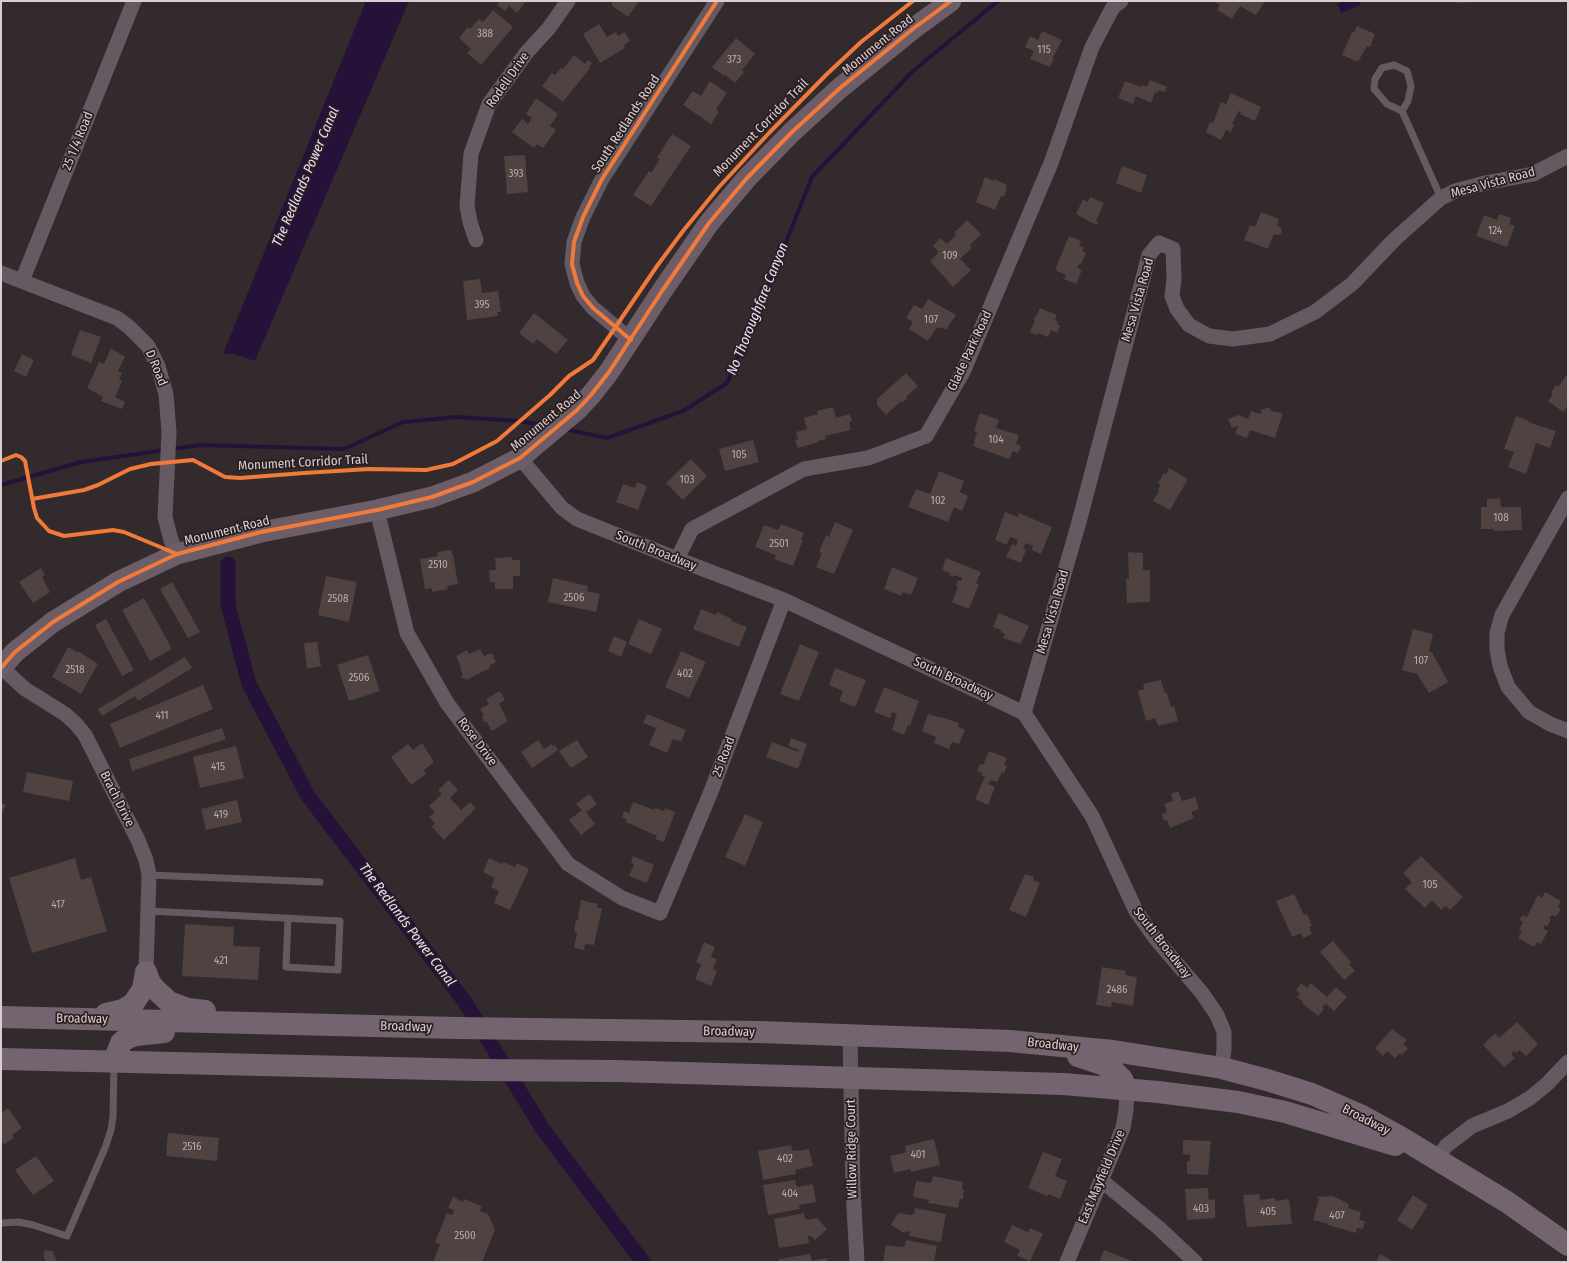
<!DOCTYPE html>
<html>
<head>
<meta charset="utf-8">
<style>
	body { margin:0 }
	#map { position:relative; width:1569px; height:1263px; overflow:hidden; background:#322a2c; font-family:"Fira Sans Condensed",sans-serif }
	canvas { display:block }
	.frame { position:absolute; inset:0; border:2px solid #d8cfd1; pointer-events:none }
</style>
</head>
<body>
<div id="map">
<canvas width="1569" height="1263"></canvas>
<div class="frame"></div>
</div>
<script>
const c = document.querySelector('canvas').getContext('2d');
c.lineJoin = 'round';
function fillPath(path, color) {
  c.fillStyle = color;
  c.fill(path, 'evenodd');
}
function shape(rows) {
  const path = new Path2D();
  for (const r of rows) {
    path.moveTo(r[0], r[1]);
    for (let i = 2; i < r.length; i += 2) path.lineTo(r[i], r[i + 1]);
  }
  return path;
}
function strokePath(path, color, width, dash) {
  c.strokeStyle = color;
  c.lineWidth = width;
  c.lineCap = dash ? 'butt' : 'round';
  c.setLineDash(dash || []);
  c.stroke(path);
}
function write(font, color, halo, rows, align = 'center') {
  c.font = font + ' "Fira Sans Condensed",sans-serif';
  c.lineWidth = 3.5;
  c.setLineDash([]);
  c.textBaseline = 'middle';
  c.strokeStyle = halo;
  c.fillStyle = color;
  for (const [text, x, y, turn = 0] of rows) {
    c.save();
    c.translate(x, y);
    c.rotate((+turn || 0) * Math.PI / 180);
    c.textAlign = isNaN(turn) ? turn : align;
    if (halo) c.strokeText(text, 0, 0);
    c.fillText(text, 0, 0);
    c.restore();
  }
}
fillPath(shape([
	[366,1,409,1,255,361,234,354,223,354],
	[1344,1,1359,1,1361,5,1341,13,1337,4]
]), '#261238');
strokePath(shape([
	[564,429,607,438,683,411,727,383,778,262,812,177,913,71,998,1],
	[172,449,199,445,344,449,403,422,457,417,519,421,548,426],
	[1,485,81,462,165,450]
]), '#261238', 4);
strokePath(shape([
	[228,564,228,605,249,684,308,796,465,1002,542,1128,643,1262]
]), '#261238', 15);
fillPath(shape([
	[500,1,526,1,517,13,509,6,506,11,497,5],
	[613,1,639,1,628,17,611,5],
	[1213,1,1265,1,1256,15,1240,6,1232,19,1217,10,1220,5],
	[1456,1,1477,1,1477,2,1456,3],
	[493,10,513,27,481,65,467,53,471,49,459,38,468,27,470,29,479,19,483,22],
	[599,24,607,37,616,32,618,36,625,32,630,41,624,45,625,48,600,63,583,34],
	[1357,26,1375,34,1370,47,1367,46,1358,62,1342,55,1352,32,1354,32],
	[1042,31,1062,40,1052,59,1054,59,1050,67,1030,59,1034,51,1025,47,1030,36,1038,40],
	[736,38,755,54,742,70,744,72,735,83,725,75,724,76,712,67],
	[574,55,585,64,588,60,592,63,589,68,590,68,563,102,542,86,552,73,555,75,561,68,563,69],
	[1150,80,1167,87,1165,92,1158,90,1157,93,1155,92,1151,103,1136,96,1133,104,1118,98,1125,81,1141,87,1142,85,1147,87],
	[710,81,727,93,716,109,719,112,711,124,683,105,693,91,701,96],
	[1231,93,1261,107,1255,121,1240,114,1241,112,1239,111,1232,124,1234,125,1231,132,1226,130,1221,140,1206,132,1210,122,1213,123,1221,102,1226,104],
	[536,98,558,114,550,126,556,130,543,148,537,144,534,148,512,132,522,119,528,124,532,118,526,114],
	[672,134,691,146,651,206,633,195,649,171,651,173,660,159,657,158],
	[525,155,528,192,507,194,504,156],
	[1122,166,1147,175,1141,193,1116,183],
	[985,177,994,181,994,179,1007,185,1005,188,1007,189,1004,197,1001,196,995,210,976,202],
	[1090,197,1104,203,1096,221,1098,222,1096,225,1076,214,1083,199,1088,202],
	[1261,212,1279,219,1277,226,1281,228,1282,231,1281,234,1277,235,1274,234,1268,249,1244,240,1250,225,1255,227],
	[1499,214,1511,218,1509,224,1515,226,1507,247,1476,236,1484,215,1497,220],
	[967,220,981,234,970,245,972,248,960,259,971,270,953,287,930,261,939,252,933,246,940,238,947,244,956,235,954,233],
	[1069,236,1081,241,1079,246,1084,247,1082,251,1086,253,1081,264,1080,263,1077,268,1082,270,1076,284,1064,279,1066,275,1055,270],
	[480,279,482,293,498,291,501,312,497,312,498,316,467,320,463,281],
	[928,299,956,315,946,330,941,327,940,329,937,327,928,341,909,329,913,322,906,318,914,305,922,309],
	[1040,308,1057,315,1055,320,1058,322,1057,324,1060,326,1057,333,1051,330,1048,337,1038,333,1037,335,1030,332,1035,320,1033,319,1035,316,1036,317],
	[534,313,568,340,556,354,537,339,533,344,519,333],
	[80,330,101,337,91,363,71,355],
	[111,348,125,357,118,371,122,373,119,379,122,381,115,397,125,402,122,409,101,401,103,397,87,388,99,362,104,364],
	[22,354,34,360,26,377,14,371],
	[906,373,918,386,906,397,908,398,902,403,901,401,886,415,877,405,877,399],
	[1568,373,1568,405,1563,412,1548,401,1553,394,1551,392,1556,385,1558,387],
	[833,407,836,418,850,414,852,421,849,422,851,430,825,436,826,439,818,441,818,442,798,448,795,440,798,439,796,432,807,429,804,418,818,414,817,411],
	[1266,407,1271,409,1270,411,1283,413,1275,438,1250,430,1247,438,1235,434,1238,426,1232,428,1228,419,1238,415,1248,419,1251,411,1260,414,1262,409,1265,409],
	[980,413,999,420,996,428,1019,435,1016,444,1021,446,1018,453,1013,451,1009,459,973,446,977,432,974,431],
	[1516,416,1529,421,1528,422,1556,431,1550,448,1536,443,1526,474,1508,467,1514,452,1504,449],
	[753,440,759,462,725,471,719,449],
	[691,459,707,476,683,500,666,483],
	[1169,468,1188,479,1170,510,1153,501,1159,491,1158,490,1161,484,1158,483,1164,473,1166,474],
	[939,471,964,481,960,492,968,496,962,511,954,507,948,522,908,507,916,489,930,494],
	[637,482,647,486,638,510,616,502,623,484,635,488],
	[1500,498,1501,507,1521,507,1522,530,1494,531,1494,529,1481,529,1481,507,1487,507,1487,499],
	[1005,512,1018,517,1019,513,1052,527,1041,554,1032,550,1033,546,1026,543,1023,549,1026,550,1021,563,1006,557,1012,544,1016,546,1018,540,1010,537,1007,545,995,540],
	[835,522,853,530,834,574,816,567,822,553,819,552,826,535,829,537],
	[781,524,804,533,801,540,803,540,793,566,774,559,776,555,755,547,764,525,778,530],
	[451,550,452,554,453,554,458,584,447,586,448,589,432,592,432,588,425,589,420,559,438,556,437,552],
	[1128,552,1143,553,1143,570,1150,570,1150,602,1127,603,1126,579,1129,579],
	[512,557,512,560,520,560,520,576,513,576,513,589,495,589,495,582,490,582,489,570,496,570,495,558],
	[946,558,981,572,976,583,979,584,969,609,952,602,958,587,956,586,958,580,961,581,962,578,954,575,953,577,950,575,950,573,942,570],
	[892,567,918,578,911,595,903,592,901,596,884,589],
	[41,568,45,575,42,577,50,592,33,603,19,582],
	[326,576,357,582,349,622,318,615],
	[553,578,588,586,587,591,600,594,596,612,548,602],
	[172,582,200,632,188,638,160,589],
	[144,598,172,649,150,661,122,610],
	[701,609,716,615,717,612,732,619,731,621,747,627,739,647,693,629],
	[999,613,1029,626,1021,644,1003,638,1005,634,1001,632,1001,630,993,627],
	[106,619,134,670,122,676,95,625],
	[639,619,662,629,651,654,628,644],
	[1413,629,1433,634,1429,651,1432,652,1448,682,1429,693,1417,674,1402,670],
	[614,636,627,642,621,657,608,651],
	[317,642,321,666,307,669,304,643],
	[800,644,819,652,799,701,780,694],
	[68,647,77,652,78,651,98,664,81,694,52,677],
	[480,649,484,656,492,653,496,662,489,666,490,668,466,680,464,678,462,679,461,676,463,675,460,668,461,667,456,656,467,650,469,654],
	[681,651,706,662,689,698,665,687],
	[368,655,380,691,349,701,337,665],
	[185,657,192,668,138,701,135,696,102,716,98,709],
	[835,668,866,680,855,707,839,701,843,691,829,685],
	[1161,680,1165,693,1167,693,1171,707,1174,706,1178,721,1158,726,1155,718,1146,721,1138,691,1144,689,1143,684],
	[203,685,213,709,120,748,110,724],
	[884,687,919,701,910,726,908,725,904,735,892,730,897,714,892,712,890,718,874,712],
	[500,691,505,700,499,704,508,721,492,731,486,721,484,722,482,717,484,716,480,709,489,704,486,699],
	[647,714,686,730,681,742,673,739,667,753,649,745,656,728,643,723],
	[928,714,941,718,941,717,959,723,958,727,965,730,959,744,952,742,949,749,934,743,936,737,922,731],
	[222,728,226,739,132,771,129,759],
	[791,738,807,744,798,769,766,757,772,742,799,752,799,750,788,746],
	[538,740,544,749,552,744,553,746,555,745,558,750,532,768,521,752],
	[577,740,588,757,571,768,559,751],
	[422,743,434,762,424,770,426,774,411,785,391,757,408,744,413,750],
	[236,746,244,778,200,788,193,757],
	[989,751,1007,758,1004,765,1007,766,1004,773,1002,772,997,782,991,780,988,784,995,787,988,805,975,799,985,777,981,775,982,773,977,771,980,764,983,765],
	[27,772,73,781,69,801,23,792],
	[449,780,458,790,450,798,461,810,470,802,476,808,444,840,432,827,435,823,429,817,435,812,429,806,442,794,438,790],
	[1178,791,1182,801,1195,797,1199,809,1191,812,1194,818,1170,828,1167,820,1164,821,1162,814,1167,812,1164,804,1173,801,1171,794],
	[589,794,597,804,586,812,595,824,581,835,569,820,582,810,576,804],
	[237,800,242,822,206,830,201,809],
	[633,802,654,810,655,808,664,811,665,808,675,812,664,842,655,839,657,836,626,822,626,819,622,818,624,811,629,813],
	[1,803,6,805,1,815],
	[745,814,763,822,745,866,725,857],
	[633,856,654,865,647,883,629,876,634,864,631,863],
	[1421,856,1463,897,1450,910,1446,906,1441,910,1432,900,1425,908,1405,889,1412,882,1403,873],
	[75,858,81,880,91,877,107,931,32,953,9,878],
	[489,858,502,864,503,862,515,867,517,863,529,869,510,910,494,903,499,891,491,887,495,878,483,872],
	[1025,874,1034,877,1033,880,1040,883,1026,917,1009,910],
	[1545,892,1561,901,1558,907,1561,909,1556,917,1552,915,1549,918,1551,919,1547,927,1545,925,1543,928,1548,931,1541,944,1537,942,1534,947,1518,938,1522,932,1519,930,1523,922,1519,920,1523,915,1527,917,1538,895,1542,898],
	[1294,894,1304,915,1307,914,1312,926,1309,927,1312,934,1303,938,1301,933,1292,937,1276,901],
	[581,900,598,904,597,908,602,908,594,945,585,944,584,950,574,948,577,933,574,932,576,920,578,921,579,917,578,916],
	[185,924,234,927,233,946,260,947,258,980,182,976],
	[1333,941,1351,962,1349,964,1355,971,1344,980,1320,952],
	[704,942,715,947,711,957,717,959,713,969,717,971,711,986,695,979,701,964,696,962],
	[1102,967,1126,971,1125,975,1137,977,1133,1006,1112,1002,1111,1007,1096,1005],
	[1301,983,1307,988,1311,983,1327,997,1336,987,1347,997,1334,1011,1326,1004,1322,1007,1324,1009,1318,1016,1302,1003,1303,1002,1297,997,1300,994,1296,990],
	[1517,1022,1538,1044,1526,1056,1520,1050,1516,1053,1514,1051,1511,1054,1515,1058,1504,1067,1483,1045,1495,1033,1499,1038],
	[1392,1029,1407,1040,1403,1044,1408,1048,1402,1055,1400,1053,1395,1058,1387,1051,1383,1056,1375,1048],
	[8,1108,22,1128,12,1135,14,1138,4,1144,2,1142,1,1142,1,1113],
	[168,1133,219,1138,217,1161,166,1156],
	[934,1139,940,1165,911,1172,910,1169,894,1173,890,1156,904,1153,906,1151,905,1146],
	[1183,1140,1211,1141,1208,1175,1187,1174,1187,1161,1190,1161,1190,1155,1183,1154],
	[791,1145,792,1150,794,1151,809,1149,813,1166,795,1170,796,1174,763,1180,758,1151],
	[1043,1152,1062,1159,1055,1176,1067,1181,1060,1199,1048,1194,1047,1196,1028,1188],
	[36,1156,54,1181,33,1195,15,1170],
	[933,1176,963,1182,962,1189,964,1190,963,1199,960,1199,958,1208,928,1203,929,1200,913,1197,916,1181,930,1183,932,1181],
	[795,1180,796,1185,798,1187,813,1184,816,1202,799,1205,800,1209,768,1215,763,1185],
	[1208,1188,1209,1200,1215,1199,1215,1218,1187,1220,1185,1189],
	[1259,1194,1260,1200,1275,1198,1275,1201,1289,1199,1292,1224,1247,1227,1243,1195],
	[1413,1195,1428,1205,1412,1230,1397,1220],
	[1333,1196,1349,1204,1348,1208,1361,1212,1359,1220,1365,1221,1363,1229,1357,1228,1356,1233,1328,1225,1329,1224,1313,1220,1319,1199,1317,1197],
	[453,1197,463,1202,464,1199,482,1206,480,1211,488,1214,495,1230,482,1262,433,1262,440,1244,435,1242,447,1213,452,1215,454,1210,448,1208],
	[915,1208,946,1214,941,1242,909,1236,910,1232,906,1231,904,1233,891,1225,898,1213,911,1215,914,1214],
	[804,1213,805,1218,807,1220,817,1218,827,1229,815,1240,811,1236,808,1236,809,1243,779,1248,774,1219],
	[1012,1225,1028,1232,1030,1228,1043,1234,1030,1261,1017,1256,1020,1250,1004,1242],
	[906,1240,937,1246,934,1262,883,1261,886,1245,902,1247,905,1246],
	[44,1250,53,1251,57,1262,46,1262,46,1260,44,1259],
	[1104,1250,1135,1262,1099,1262],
	[810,1254,812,1261,827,1258,828,1262,779,1262,779,1259],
	[1380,1254,1395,1262,1376,1262]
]), '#4f4240');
strokePath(shape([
	[1402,111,1408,101,1411,86,1407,71,1394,65,1382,68,1375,79,1374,89,1387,104,1402,111,1441,198],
	[149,875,320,882],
	[149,911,340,921,338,970,286,967,288,918],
	[1,1223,19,1222,33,1225,67,1236,105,1148,111,1130,113,1117,114,1063]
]), '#665a62', 7);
strokePath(shape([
	[476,240,470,222,467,206,471,154,489,104,527,52,549,28,568,1],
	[1,273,117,318,129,327,148,346,158,366,166,394,169,432,165,517,171,540,177,554],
	[22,281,134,1],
	[631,340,593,308,583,296,577,283,572,264,574,242,583,217,602,179,717,1],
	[520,458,562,508,577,519,677,559,784,600,1024,713,1092,816,1136,911,1155,938,1202,993,1217,1015,1224,1032,1224,1049,1222,1068],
	[1568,498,1502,615,1497,633,1497,649,1500,666,1508,687,1529,712,1550,724,1568,731],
	[377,510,407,633,447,703,568,864,622,898,660,913,710,794,784,600],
	[677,559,692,529,804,469,868,458,926,436,963,372,1051,163,1092,47,1113,7,1121,1],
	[1,667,25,689,65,714,76,724,85,735,138,840,146,860,149,875,146,972],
	[1024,713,1079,522,1149,255,1159,243,1173,249,1174,279,1172,296,1177,309,1189,325,1209,336,1233,339,1270,334,1315,312,1352,284,1395,239,1441,198,1455,191,1485,183,1533,174,1568,156],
	[850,1035,853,1189,857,1262],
	[1436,1160,1446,1146,1472,1126,1508,1111,1530,1098,1547,1084,1568,1062],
	[1101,1180,1160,1229,1195,1262],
	[1067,1262,1123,1128,1126,1110,1127,1090]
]), '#665a62', 15);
strokePath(shape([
	[1,668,15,652,53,622,118,582,177,554,261,532,377,510,432,497,473,482,520,458,577,410,591,395,609,372,662,291,709,223,747,178,792,132,840,88,914,28,951,1]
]), '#6c5d68', 21);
strokePath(shape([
	[146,972,150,983,155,989,169,1002,188,1009,205,1011],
	[106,1014,123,1010,133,1004,143,989,146,972],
	[1,1017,457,1028,759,1032,1010,1041,1113,1051,1222,1068,1267,1080,1312,1094,1360,1115,1400,1137,1507,1202,1568,1245],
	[1078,1056,1102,1064,1114,1071,1122,1079,1127,1090],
	[1,1059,478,1070,616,1071,1063,1084,1158,1092,1238,1102,1285,1112,1395,1145],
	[114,1061,121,1043,127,1038,136,1035,164,1032]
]), '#746470', 22);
strokePath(shape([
	[631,340,593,308,583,296,577,283,572,264,574,242,583,217,602,179,717,1],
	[1,461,16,455,21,457,25,461,34,508,37,518,49,531,64,536,113,530,124,532,177,554],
	[32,499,84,490,98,485,130,469,151,464,193,460,225,477,240,478,304,473,369,469,426,470,453,464,497,441,550,395,569,376,593,360,657,266,683,231,719,187,769,133,827,74,861,42,913,1],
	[1,668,15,652,53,622,118,582,177,554,261,532,377,510,432,497,473,482,520,458,577,410,591,395,609,372,662,291,709,223,747,178,792,132,840,88,914,28,951,1]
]), '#f17a3a', 4);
write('11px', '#b6acad', null, [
	["388",485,34],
	["115",1044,50],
	["373",734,60],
	["393",516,174],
	["124",1495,231],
	["109",950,256],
	["395",482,305],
	["107",931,320],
	["104",996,440],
	["105",739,455],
	["103",687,480],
	["102",938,501],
	["108",1501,518],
	["2501",779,544],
	["2510",438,565],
	["2506",574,598],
	["2508",338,599],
	["107",1421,661],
	["2518",75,670],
	["402",685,674],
	["2506",359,678],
	["411",162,716],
	["415",218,767],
	["419",221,815],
	["105",1430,885],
	["417",58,905],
	["421",221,961],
	["2486",1117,990],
	["2516",192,1147],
	["401",918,1155],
	["402",785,1159],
	["404",790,1194],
	["403",1201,1209],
	["405",1268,1212],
	["407",1337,1216],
	["2500",465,1236]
]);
write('13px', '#d8cfd1', '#2b1e20', [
	["Monument Road",878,45,-39],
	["Rodell Drive",508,80,-55],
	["South Redlands Road",626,124,-57],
	["Monument Corridor Trail",761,128,-46],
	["25 1/4 Road",78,141,-68],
	["Mesa Vista Road",1493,183,-15],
	["Mesa Vista Road",1138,300,-74],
	["Glade Park Road",970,351,-65],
	["D Road",156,368,68],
	["Monument Road",546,421,-40],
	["Monument Corridor Trail",303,463,-3],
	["Monument Road",227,531,-14],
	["South Broadway",656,551,22],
	["Mesa Vista Road",1053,612,-74],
	["South Broadway",953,679,25],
	["Rose Drive",477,742,53],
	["25 Road",724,757,-69],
	["Brach Drive",117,799,63],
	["South Broadway",1162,943,52],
	["Broadway",82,1019,1],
	["Broadway",406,1027,2],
	["Broadway",729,1032,1],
	["Broadway",1053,1045,6],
	["Broadway",1366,1120,27],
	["Willow Ridge Court",852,1149,-91],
	["East Mayfield Drive",1102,1177,-67]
]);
write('italic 14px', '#e9ddfb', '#2b1e20', [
	["The Redlands Power Canal",306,177,-67],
	["No Thoroughfare Canyon",758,309,-68],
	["The Redlands Power Canal",407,925,53]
]);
</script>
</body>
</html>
